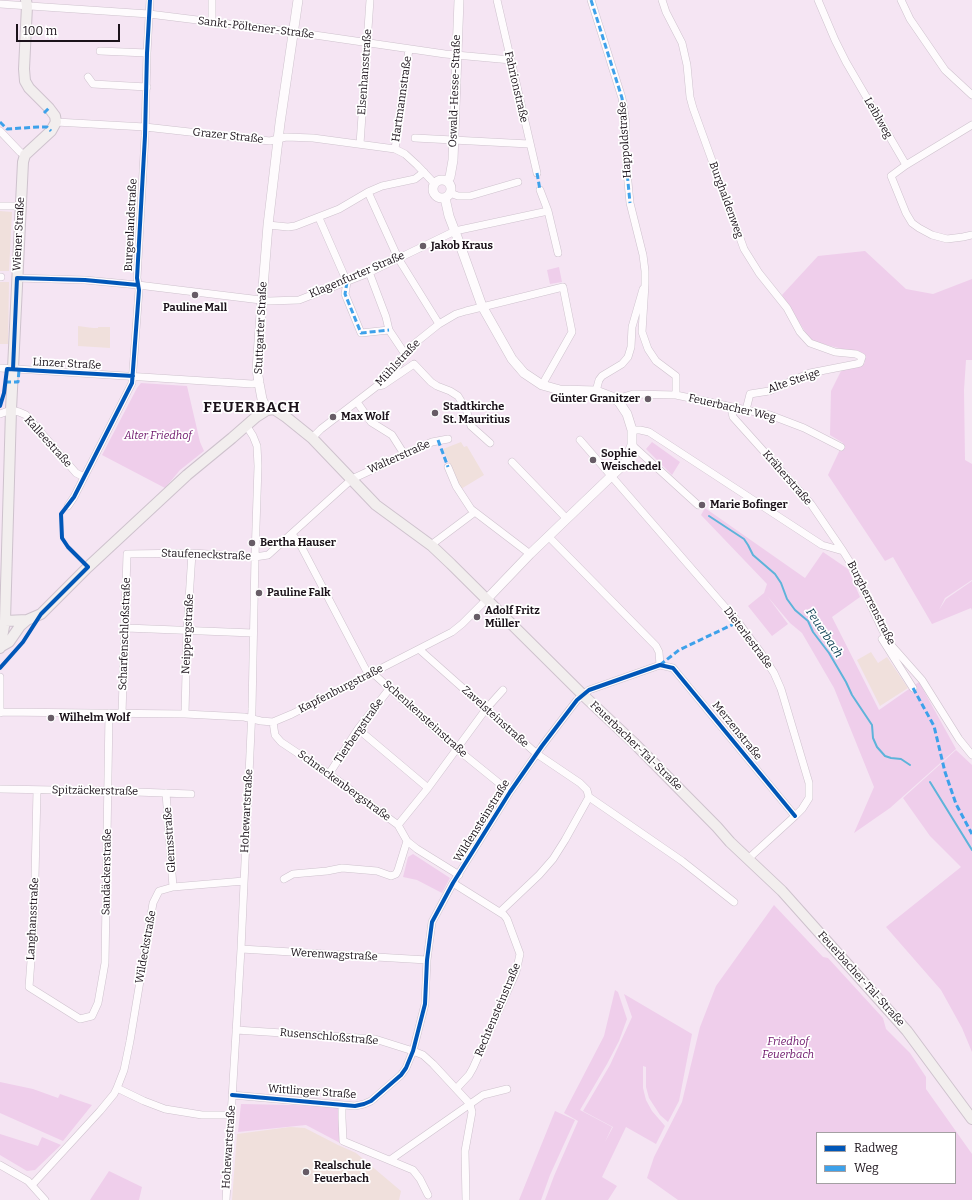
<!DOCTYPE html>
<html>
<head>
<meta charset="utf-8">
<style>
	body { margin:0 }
	#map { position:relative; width:972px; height:1200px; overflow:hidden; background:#f5e5f3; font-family:Bitter,serif }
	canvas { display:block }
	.legend { position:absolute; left:816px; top:1132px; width:140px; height:52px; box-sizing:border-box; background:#fff; border:1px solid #a4a0a3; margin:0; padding:5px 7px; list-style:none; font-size:12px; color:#1b121a }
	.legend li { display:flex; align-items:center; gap:8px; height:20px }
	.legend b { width:20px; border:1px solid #a4a0a3 }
	.scale { position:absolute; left:16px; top:24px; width:104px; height:18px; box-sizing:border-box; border:2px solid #1b121a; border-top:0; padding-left:5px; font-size:12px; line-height:14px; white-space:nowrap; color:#1b121a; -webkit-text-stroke:3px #fff; paint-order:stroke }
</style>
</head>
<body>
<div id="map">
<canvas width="972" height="1200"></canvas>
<ul class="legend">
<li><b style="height:5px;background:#0057b8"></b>Radweg</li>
<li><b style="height:5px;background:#3da1ea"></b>Weg</li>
</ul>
<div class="scale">100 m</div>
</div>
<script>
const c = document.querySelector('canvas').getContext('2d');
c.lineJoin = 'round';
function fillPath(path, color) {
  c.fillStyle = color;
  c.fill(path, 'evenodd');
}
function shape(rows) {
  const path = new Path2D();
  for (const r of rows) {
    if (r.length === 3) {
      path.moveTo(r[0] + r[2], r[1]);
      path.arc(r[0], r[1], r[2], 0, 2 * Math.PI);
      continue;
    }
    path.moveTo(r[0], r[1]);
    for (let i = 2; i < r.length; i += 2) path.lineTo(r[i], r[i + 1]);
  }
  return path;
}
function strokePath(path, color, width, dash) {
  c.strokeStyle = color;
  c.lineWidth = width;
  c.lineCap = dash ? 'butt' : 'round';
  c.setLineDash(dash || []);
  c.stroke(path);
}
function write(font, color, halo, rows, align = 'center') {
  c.font = font + ' Bitter,serif';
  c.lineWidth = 3.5;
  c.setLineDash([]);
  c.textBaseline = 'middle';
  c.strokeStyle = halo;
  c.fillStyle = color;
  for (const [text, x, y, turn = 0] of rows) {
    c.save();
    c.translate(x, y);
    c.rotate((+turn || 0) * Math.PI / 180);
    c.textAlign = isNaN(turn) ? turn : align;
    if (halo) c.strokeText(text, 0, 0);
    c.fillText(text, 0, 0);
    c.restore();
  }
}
fillPath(shape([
	[0,211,12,212,9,271,0,271],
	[0,282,9,282,8,344,0,344],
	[78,326,93,328,98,328,98,327,110,327,110,348,78,346],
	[461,442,464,447,467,446,484,475,461,489,443,449],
	[871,652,878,663,887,657,908,688,880,706,857,660],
	[290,1127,305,1128,338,1145,356,1153,401,1191,399,1200,232,1200,237,1134]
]), '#f0e0dc');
fillPath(shape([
	[865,251,906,289,933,294,972,279,972,360,966,360,964,390,965,460,972,464,972,580,945,598,939,610,946,599,972,581,972,610,971,608,932,624,893,557,885,561,828,475,843,443,830,435,831,391,842,369,865,363,862,354,811,341,782,295,818,256],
	[559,267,562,282,550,284,547,270],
	[141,383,187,386,200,442,204,451,180,470,165,488,102,455,137,388],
	[652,442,680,462,672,475,646,449],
	[705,508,805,578,823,552,848,569,860,597,832,617,879,710,919,682,956,749,890,808,854,833,874,787,834,688,802,633,790,623,768,597,788,624,772,636,748,606,764,593,767,584,701,515],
	[956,750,972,765,972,1052,962,1028,941,990,886,927,961,867,930,836,903,798],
	[413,854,450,878,442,893,417,880,403,877,408,857],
	[774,905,823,957,828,958,883,1018,886,1029,910,1053,926,1077,926,1089,972,1154,972,1200,678,1200,647,1178,654,1157,682,1102,700,1027,716,986],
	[817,1133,955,1133,955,1183,817,1183],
	[615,990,618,992,627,1019,619,1041,607,1064,580,1110,612,1127,605,1142,613,1127,583,1111,610,1065,632,1017,624,994,692,1034,679,1101,668,1122,660,1115,649,1098,646,1087,646,1067,643,1066,643,1088,646,1100,652,1111,665,1126,656,1144,626,1127,602,1177,617,1186,608,1200,545,1200,554,1176,578,1121,564,1113,604,1036],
	[0,1082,33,1089,58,1098,60,1094,92,1105,63,1141,0,1113],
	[241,1104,340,1106,342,1144,306,1125,238,1132],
	[555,1111,575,1120,550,1175,541,1200,519,1200],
	[0,1134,38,1146,42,1137,61,1145,35,1170,27,1171,0,1155],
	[109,1171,142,1187,139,1200,90,1200]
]), '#efceeb');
strokePath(shape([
	[709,516,744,539,748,545,753,555,775,574,781,583,787,599,795,610,808,621,813,632,829,653,846,682,852,695,872,725,873,738,877,747,885,756,891,758,901,759,910,765],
	[930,782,972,850]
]), '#5eb3da', 2);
const minor = shape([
	[497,0,537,173],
	[591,0,622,98,626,123,626,161,630,203,643,255,645,271,645,284,642,332,648,349,656,361,676,376,676,395],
	[662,0,666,12,682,43,687,65,690,97,693,108,744,249,759,273,787,308,800,332,810,343,835,352,856,354,862,357,860,363,856,364,810,373,769,391,750,394,746,410],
	[818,0,835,40,846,62,906,165,972,125],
	[901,0,910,19,945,70,972,95],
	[0,4,149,14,294,32,445,54,511,60],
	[212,22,212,0],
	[100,51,147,53],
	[88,77,93,84,147,87],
	[56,122,145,127,270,141,286,137,313,138,395,149,405,154,417,165,434,183],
	[0,131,20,152,25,155],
	[415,138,529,144],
	[360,144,370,0],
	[395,149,409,49],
	[906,165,891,176,906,213,912,223,919,228,932,235,947,239,963,237,972,235],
	[540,190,548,211,558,253],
	[368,192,398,258,439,324],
	[450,193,458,196,470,196,518,182],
	[0,206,20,206],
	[319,218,347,282],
	[268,225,288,227,295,226,339,209,368,192,382,186,415,179,424,172],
	[369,272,386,317,389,330,405,354],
	[0,277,1,277],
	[17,278,85,280,138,285,269,301,299,300,366,274,455,231,548,211],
	[347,282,345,294,361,333,389,330],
	[0,368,252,384,259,383],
	[378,386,383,385,414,364,431,382,437,386,450,391,458,396,466,409,471,426,490,443],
	[596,391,599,380,602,376,622,364,628,357,631,347,632,327,643,289],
	[357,402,371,422,392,435,404,454],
	[619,402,623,397,633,394,676,395,770,415,804,428,841,447],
	[731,408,733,417,811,504,843,551],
	[0,414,11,410,19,412,26,415,76,473,84,477],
	[632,430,640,430,649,432,822,545,843,551,853,567,882,629,891,645,922,680,959,739,972,755],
	[312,438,321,429,377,386,382,379,398,366,409,348,439,324,456,314,466,311,563,287,572,332,542,385],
	[580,440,738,622,761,653,774,673,781,689,809,783,809,798,802,809,795,816,748,859],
	[632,445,698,505],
	[512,462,567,519],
	[448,467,456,486,471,509,530,554],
	[68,506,74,497,132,383,139,290,137,278,145,136,147,53,150,0],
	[292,534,301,546,366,670,376,676,457,749,510,792],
	[549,537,656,646,659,652,660,665],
	[432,546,435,542,475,512],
	[126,628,253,633],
	[882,639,913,688],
	[420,650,537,754,580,783,587,790,588,794,589,797,565,840,553,859,539,875,500,912],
	[0,677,0,713],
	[0,712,185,714,244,717,261,721,273,722,292,714,452,632,462,624,486,600],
	[122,714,127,554,192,553,255,557,268,555,352,479,432,442,448,439],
	[185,714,187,631,192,553],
	[273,722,275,735,281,742,329,774,398,825,407,841,417,849,459,875],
	[358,729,428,788],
	[329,774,358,729,390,688],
	[0,789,108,791,191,794],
	[37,790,34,921,29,987,80,1019,92,1016,98,1003,105,963,109,713],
	[166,793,173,887],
	[589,797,682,861,734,902],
	[398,825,428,788,486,709,503,690],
	[284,879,293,874,327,871,342,868,377,871,391,876,396,874,398,870,407,841],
	[453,883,504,915,507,919,520,954,516,972,473,1068,469,1075,456,1089],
	[241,949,427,960],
	[236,1030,375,1039,413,1051,423,1055,433,1064,470,1104,472,1112,465,1151,466,1200],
	[117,1088,144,1101,165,1109,202,1115,231,1115],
	[232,1095,355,1106,364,1104,371,1101,401,1075,406,1068,413,1051,425,1004,427,960,432,922,453,883,510,792,542,746,577,700,589,690,660,665,673,668,795,816],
	[342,1105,342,1118,343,1141,413,1170,420,1179,428,1195],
	[390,1160,483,1095,507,1089],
	[0,1165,28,1181,45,1200],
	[32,1185,100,1111,114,1094,117,1088,124,1070,130,1041,153,903,159,891,173,887,244,881],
	[226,1200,241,949,248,796,252,709,255,557,258,466,257,446,253,436,246,425]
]);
const tertiary = shape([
	[442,189,9],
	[447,181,450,177,453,160,459,0],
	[445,198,449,216,459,242,482,306,512,359,524,373,542,385,560,390,596,391,612,397,619,402,627,414,632,430,632,445,625,463,530,554,486,600],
	[267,410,262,399,259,383,257,369,262,300,268,225,280,123,298,0]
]);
const secondary = shape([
	[5,621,27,620,41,614,88,567,187,475,232,438,256,417,267,410,274,409,286,417,312,438,376,505,432,546,451,564,583,695,634,743,717,827,730,842,782,891,907,1031,972,1119],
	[0,647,9,642,20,626,27,620],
	[0,648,5,621,11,410,23,162,25,155,51,131,56,122,55,116,49,108,29,88,25,81,24,69,27,6,26,0]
]);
strokePath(minor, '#cec2cd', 8);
strokePath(tertiary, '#cec2cd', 10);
strokePath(secondary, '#cec2cd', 12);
strokePath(minor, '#fefbfd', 7);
strokePath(tertiary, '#fefbfd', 9);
strokePath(secondary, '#f2eeee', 10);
strokePath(shape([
	[591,0,622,98,626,123,626,161,630,203],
	[44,113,49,108],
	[0,122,7,129,38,127,47,127,51,131],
	[537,173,540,190],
	[347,282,345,294,361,333,389,330],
	[5,382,18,382,19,370],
	[438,440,448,467],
	[660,665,679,650,738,622],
	[913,688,934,726,945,772,956,804,972,834]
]), '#3da1ea', 3, [6, 3]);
strokePath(shape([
	[13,369,17,278,85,280,138,285],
	[0,406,4,393,7,369,133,376],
	[0,668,23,642,41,614,88,567,68,547,62,538,61,514,74,497,132,383,139,290,137,278,145,136,147,53,150,0],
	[232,1095,355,1106,364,1104,371,1101,401,1075,406,1068,413,1051,425,1004,427,960,432,922,453,883,510,792,542,746,577,700,589,690,660,665,673,668,795,816]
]), '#0057b8', 4);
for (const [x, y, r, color] of [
	[423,246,4,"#675c66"],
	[195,295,4,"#675c66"],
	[648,399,4,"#675c66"],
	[435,413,4,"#675c66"],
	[333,417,4,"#675c66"],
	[593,460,4,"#675c66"],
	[702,505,4,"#675c66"],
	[252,543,4,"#675c66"],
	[259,593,4,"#675c66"],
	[477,617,4,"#675c66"],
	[51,718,4,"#675c66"],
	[306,1172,4,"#675c66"]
]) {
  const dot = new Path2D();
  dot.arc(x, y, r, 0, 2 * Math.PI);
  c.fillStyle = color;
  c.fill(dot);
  strokePath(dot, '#fff', 1.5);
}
write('11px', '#1b121a', '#fff', [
	["Sankt-Pöltener-Straße",256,28,7],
	["Elsenhansstraße",365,72,-86],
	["Fahrionstraße",516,87,77],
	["Oswald-Hesse-Straße",455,91,-88],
	["Hartmannstraße",402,99,-82],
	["Leiblweg",878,118,60],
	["Grazer Straße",228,136,6],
	["Happoldstraße",625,140,-94],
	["Burghaldenweg",726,200,70],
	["Burgenlandstraße",131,225,-87],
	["Wiener Straße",19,234,-87],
	["Klagenfurter Straße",357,275,-23],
	["Stuttgarter Straße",261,328,-87],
	["Mühlstraße",398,363,-47],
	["Linzer Straße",67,364,3],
	["Alte Steige",794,381,-19],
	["Feuerbacher Weg",732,408,13],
	["Kalleestraße",48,442,48],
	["Walterstraße",399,457,-24],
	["Kräherstraße",787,478,49],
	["Staufeneckstraße",206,555,2],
	["Burgherrenstraße",871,603,63],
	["Scharfenschloßstraße",125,634,-88],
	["Neippergstraße",188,634,-87],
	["Dieterlestraße",748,638,53],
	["Kapfenburgstraße",341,689,-27],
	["Zavelsteinstraße",495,717,42],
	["Schenkensteinstraße",425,719,42],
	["Tierbergstraße",359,731,-55],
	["Merzenstraße",737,731,51],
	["Feuerbacher-Tal-Straße",636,746,44],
	["Schneckenbergstraße",344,786,36],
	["Spitzäckerstraße",95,791,1],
	["Hohewartstraße",247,811,-87],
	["Wildensteinstraße",482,821,-58],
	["Glemsstraße",170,840,-94],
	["Sandäckerstraße",107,872,-89],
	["Langhansstraße",33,919,-87],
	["Wildeckstraße",146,947,-80],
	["Werenwagstraße",334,955,3],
	["Feuerbacher-Tal-Straße",861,979,48],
	["Rechtensteinstraße",498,1010,-67],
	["Rusenschloßstraße",329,1037,5],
	["Wittlinger Straße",312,1092,4],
	["Hohewartstraße",229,1147,-86]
]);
write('bold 11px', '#1b121a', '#fff', [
	["Jakob Kraus",431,246],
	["Pauline Mall",195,308,"center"],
	["Günter Granitzer",640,399,"right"],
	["Stadtkirche",443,407],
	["St. Mauritius",443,420],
	["Max Wolf",341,417],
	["Sophie",601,454],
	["Weischedel",601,467],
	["Marie Bofinger",710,505],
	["Bertha Hauser",260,543],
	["Pauline Falk",267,593],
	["Adolf Fritz",485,611],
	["Müller",485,624],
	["Wilhelm Wolf",59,718],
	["Realschule",314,1166],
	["Feuerbach",314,1179]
], 'left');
write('italic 11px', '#6c1369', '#fff', [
	["Alter Friedhof",158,436],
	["Friedhof",788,1042],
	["Feuerbach",788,1055]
]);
write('italic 12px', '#0f4055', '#fff', [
	["Feuerbach",824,633,56]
]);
c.letterSpacing = '1px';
write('bold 15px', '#1b121a', '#fff', [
	["FEUERBACH",252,408]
]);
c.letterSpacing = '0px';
</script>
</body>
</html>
